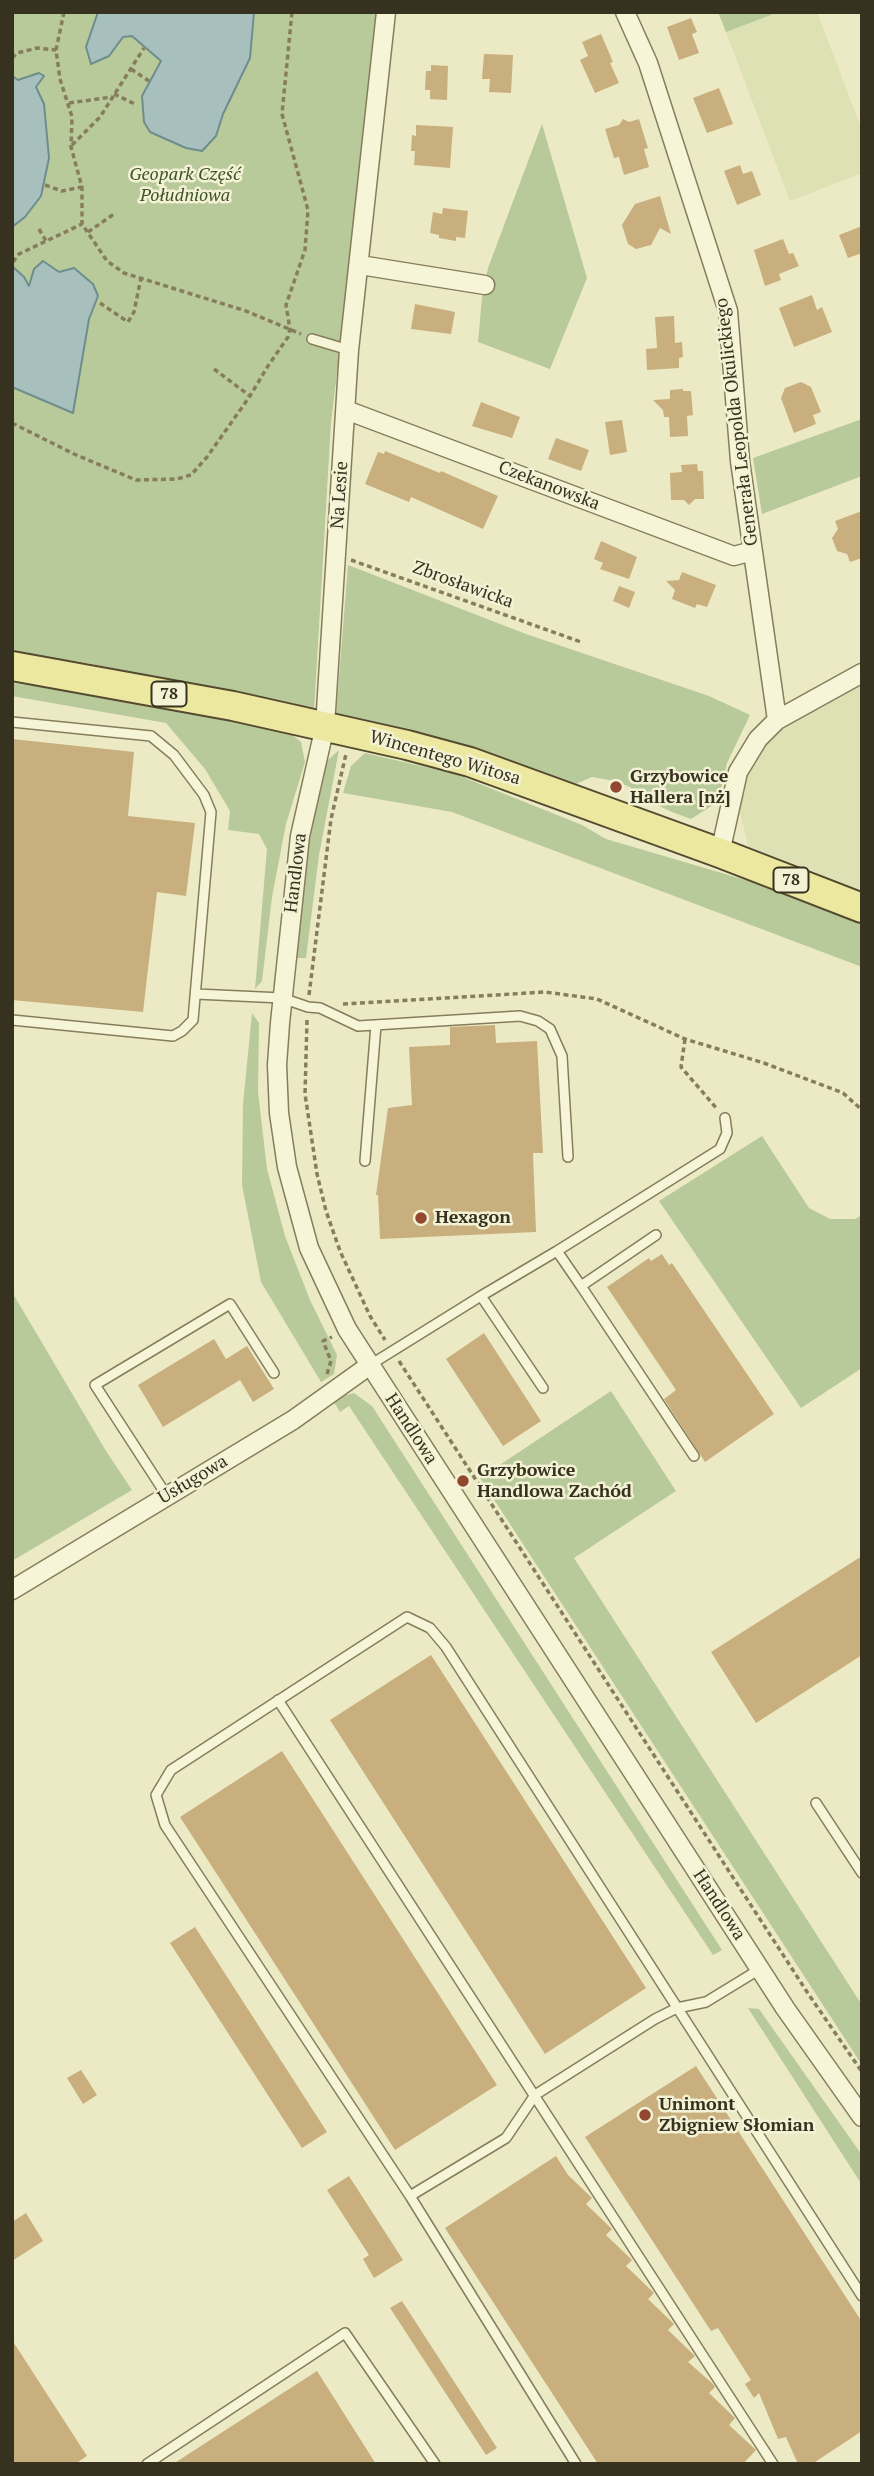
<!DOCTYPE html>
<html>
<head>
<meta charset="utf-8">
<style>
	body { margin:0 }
	#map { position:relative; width:874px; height:2476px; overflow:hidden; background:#eceac5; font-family:"PT Serif",serif }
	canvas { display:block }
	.frame { position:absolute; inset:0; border:14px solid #37311f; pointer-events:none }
</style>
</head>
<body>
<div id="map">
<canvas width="874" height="2476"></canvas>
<div class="frame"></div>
</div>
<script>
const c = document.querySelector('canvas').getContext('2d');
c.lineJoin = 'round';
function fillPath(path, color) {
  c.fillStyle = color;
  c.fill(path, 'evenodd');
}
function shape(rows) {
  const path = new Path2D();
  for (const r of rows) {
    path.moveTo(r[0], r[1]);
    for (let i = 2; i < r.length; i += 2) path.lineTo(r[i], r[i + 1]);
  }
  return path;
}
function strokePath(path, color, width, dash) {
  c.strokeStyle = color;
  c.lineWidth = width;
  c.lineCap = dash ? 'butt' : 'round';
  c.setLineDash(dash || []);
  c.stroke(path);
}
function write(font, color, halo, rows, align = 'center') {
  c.font = font + ' "PT Serif",serif';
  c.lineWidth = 5;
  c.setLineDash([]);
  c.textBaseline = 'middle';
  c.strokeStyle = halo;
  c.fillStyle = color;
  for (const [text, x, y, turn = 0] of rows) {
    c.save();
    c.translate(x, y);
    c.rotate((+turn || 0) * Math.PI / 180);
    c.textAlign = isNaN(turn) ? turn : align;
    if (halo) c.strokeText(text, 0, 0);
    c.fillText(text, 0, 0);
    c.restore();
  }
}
fillPath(shape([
	[779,12,817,12,862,130,862,173,790,201,726,32],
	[862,681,862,890,748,846,739,808,748,771,771,735,832,697]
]), '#dde1b3');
fillPath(shape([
	[12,12,380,12,331,423,314,712,87,663,12,652],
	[718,12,779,12,726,32],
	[542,124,587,278,550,369,478,342,482,298,488,268],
	[862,419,862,476,762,514,753,458],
	[348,565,526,634,709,696,750,715,727,763,718,802,691,819,672,812,637,795,630,787,615,781,592,777,576,784,336,715],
	[12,683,172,705,287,731,301,742,305,762,286,824,272,897,262,981,255,989,267,849,259,834,228,830,230,811,205,769,166,723,12,696],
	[339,750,319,855,306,958,295,958,306,853,321,778,328,760],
	[365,753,455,774,582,825,606,839,766,886,862,924,862,967,452,812,343,793,351,766],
	[252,1013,259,1023,258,1092,267,1169,285,1236,310,1300,337,1355,334,1374,321,1382,261,1282,242,1185,243,1104],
	[762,1136,809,1208,830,1219,855,1219,862,1215,862,1368,801,1408,659,1201],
	[12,1292,106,1451,132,1490,12,1561],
	[611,1391,676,1491,574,1558,862,2005,862,2065,480,1478],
	[354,1393,372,1406,722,1950,713,1955,349,1406,340,1412,332,1399],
	[748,2008,759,2009,862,2155,862,2185]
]), '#b8c99a');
const water = shape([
	[98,12,254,12,250,58,223,114,216,136,202,151,186,148,150,132,144,122,142,96,161,61,132,36,123,37,109,56,91,64,86,47,98,12],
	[39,73,44,76,36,87,44,104,49,158,41,196,25,217,12,227,12,76,18,80,39,73],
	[43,261,59,272,74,268,93,284,98,296,89,319,73,413,12,387,12,266,24,277,29,286,34,269,43,261]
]);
fillPath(water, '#a7c0be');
strokePath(water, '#6e8d8d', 2);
fillPath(shape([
	[691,18,697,32,692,34,699,53,679,60,667,27],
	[601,34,613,62,610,63,619,83,595,93,580,60,588,56,582,42],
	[484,54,513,55,511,93,489,92,490,79,482,79],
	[431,65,448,66,447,100,430,99,430,90,425,90,426,71,431,71],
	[719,88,733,124,707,133,693,98],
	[623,119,629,122,639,119,648,148,644,149,649,167,624,175,619,157,614,158,605,129,619,125],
	[416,125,453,127,450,168,414,165,415,151,411,151,412,135,416,136],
	[740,165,743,174,752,171,761,195,737,205,724,171],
	[660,196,671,234,660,228,651,245,636,249,628,244,622,225,635,204],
	[443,208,468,211,465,238,456,237,456,241,439,238,439,235,430,233,433,212,442,214],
	[862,226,862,253,848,258,839,235],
	[783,239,789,254,793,253,799,266,779,274,781,280,765,286,754,250],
	[812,295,817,310,822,307,832,332,794,347,779,308],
	[415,304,455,312,451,334,411,329],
	[674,316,675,343,682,342,683,357,679,358,679,368,647,370,646,349,657,348,655,317],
	[801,382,811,387,821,412,813,415,816,424,794,433,781,398,785,388],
	[683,389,683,391,691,391,693,415,687,416,688,436,670,437,669,417,664,417,663,410,653,400,670,399,670,390],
	[481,402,520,417,512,438,472,426],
	[622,420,627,452,610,455,605,422],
	[556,438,589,450,581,471,548,459],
	[385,451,440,473,441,471,498,496,483,529,411,497,409,502,365,484,378,452,384,454],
	[697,464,698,471,703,471,704,499,695,499,689,505,684,500,671,500,670,473,682,472,681,465],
	[862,511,862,558,850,562,847,554,837,551,832,538,838,529,835,521],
	[601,541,637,557,629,579,600,569,603,563,594,559],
	[682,572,716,585,707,607,697,604,695,608,672,599,675,590,666,581,679,580],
	[619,586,635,592,629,608,613,601],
	[12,739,134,752,128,816,195,823,186,896,157,892,143,1012,12,1000],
	[495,1025,496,1043,537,1041,543,1153,533,1153,536,1232,380,1239,378,1195,376,1195,388,1108,412,1105,409,1047,450,1045,450,1027],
	[662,1254,669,1265,672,1263,774,1414,705,1462,664,1399,676,1390,607,1287,649,1258,651,1261],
	[484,1333,541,1421,503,1446,446,1359],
	[214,1339,226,1359,247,1346,274,1389,253,1402,240,1380,163,1427,138,1385],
	[862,1556,862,1655,756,1723,711,1652],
	[431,1655,646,1988,545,2054,330,1720],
	[282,1751,497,2085,395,2150,180,1817],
	[195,1927,327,2132,302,2148,170,1943],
	[696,2066,862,2322,862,2431,812,2464,798,2464,786,2437,778,2439,759,2393,754,2398,745,2384,751,2380,718,2328,711,2331,585,2137],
	[81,2070,97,2095,83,2104,67,2078],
	[556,2156,568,2175,592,2198,586,2204,612,2229,606,2235,632,2260,626,2266,654,2293,648,2299,674,2324,668,2330,695,2356,688,2362,713,2384,715,2387,709,2393,735,2418,729,2425,756,2450,743,2464,598,2464,445,2228],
	[349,2176,403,2260,374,2278,363,2259,369,2255,327,2190],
	[26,2213,43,2241,12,2261,12,2222],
	[402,2301,497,2448,486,2455,390,2308],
	[12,2340,87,2456,75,2464,12,2464],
	[317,2371,376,2464,173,2464]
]), '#c8af7d');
const service = shape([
	[312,339,349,350],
	[12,722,151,736,174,755,204,795,211,812,193,1020,182,1031,173,1036,12,1020],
	[196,994,282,998,308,1007,320,1008,358,1026,520,1016,538,1021,550,1029,562,1056,568,1157],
	[365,1161,376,1025],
	[557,1251,720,1149,727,1133,725,1118],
	[581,1286,694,1456],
	[481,1296,557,1251,581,1286,656,1235],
	[370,1365,481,1296,543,1388],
	[167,1496,95,1385,230,1304,274,1373],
	[278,1700,773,2464],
	[816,1803,862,1873],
	[410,2196,506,2138,535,2095,655,2019,677,2008,706,2002,760,1969],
	[147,2464,345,2333,435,2464],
	[576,2464,410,2196,165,1825,156,1795,171,1770,407,1617,430,1628,446,1647,862,2296]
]);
const minor = shape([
	[386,12,349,350,325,726,300,836,280,1023,277,1065,279,1113,287,1167,309,1248,347,1329,785,2008,862,2117],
	[625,12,648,63,728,311,740,461,777,720],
	[360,265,485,285],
	[346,410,734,556,752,551],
	[720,853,738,772,758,739,777,720,862,673],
	[12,1590,293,1420,370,1365]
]);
const primary = shape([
	[12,666,233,706,407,745,470,762,720,853,862,908]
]);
strokePath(service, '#867d5c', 12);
strokePath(minor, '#867d5c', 21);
strokePath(primary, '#544a30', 32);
strokePath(shape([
	[64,12,56,50,60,79,72,117,71,147,82,187,82,224,107,261,124,273,246,311,301,334],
	[12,58,17,53,37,48,56,50],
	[131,69,149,81],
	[114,94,137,105],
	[69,103,112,97],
	[72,145,100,117,144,48],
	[45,185,62,191,82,187],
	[39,229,46,241],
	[88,232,114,214],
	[13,262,19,254,82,224],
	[100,303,128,322,134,312,141,278],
	[214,369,250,396],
	[12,423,74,454,136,480,177,479,191,475,207,457,250,396,268,366,288,337,290,329,286,305,305,250,308,210,282,114,292,12],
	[351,560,581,642],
	[309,995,331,819,346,754],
	[343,1004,545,992,597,999,685,1039,764,1063,843,1093,862,1110],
	[307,1020,305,1094,317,1174,326,1211,340,1251,370,1316,385,1340],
	[685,1039,681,1067,718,1110],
	[399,1361,809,1995,862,2072],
	[327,1374,331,1361,323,1341,332,1337]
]), '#867d5c', 3.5, [5, 3.5]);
strokePath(service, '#f7f5d8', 9);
strokePath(minor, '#f7f5d8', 18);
strokePath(primary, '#ede8a0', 28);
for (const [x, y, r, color] of [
	[616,787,7,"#924730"],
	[421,1218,7,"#924730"],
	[463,1481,7,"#924730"],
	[645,2115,7,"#924730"]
]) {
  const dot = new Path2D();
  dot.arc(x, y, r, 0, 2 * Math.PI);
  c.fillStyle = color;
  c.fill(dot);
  strokePath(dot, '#f4f2d5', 2.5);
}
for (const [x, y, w] of [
	[169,694,35],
	[791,880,35]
]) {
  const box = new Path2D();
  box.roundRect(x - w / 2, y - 12.5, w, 25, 5);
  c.fillStyle = '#f4f2d5';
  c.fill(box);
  strokePath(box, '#37311f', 2);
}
write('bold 16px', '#37311f', null, [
	["78",169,694],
	["78",791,880]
]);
write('italic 18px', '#3d5227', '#f4f2d5', [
	["Geopark Część",185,175],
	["Południowa",185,196]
]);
write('18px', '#37311f', '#f4f2d5', [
	["Generała Leopolda Okulickiego",737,422,-97],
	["Czekanowska",549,486,21],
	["Na Lesie",340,495,-86],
	["Zbrosławicka",463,585,20],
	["Wincentego Witosa",445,758,16],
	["Handlowa",296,873,-83],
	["Handlowa",411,1429,57],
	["Usługowa",193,1480,-31],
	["Handlowa",719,1905,57]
]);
write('bold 18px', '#37311f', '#f4f2d5', [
	["Grzybowice",630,777],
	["Hallera [nż]",630,798],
	["Hexagon",435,1218],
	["Grzybowice",477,1471],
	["Handlowa Zachód",477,1492],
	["Unimont",659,2105],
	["Zbigniew Słomian",659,2126]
], 'left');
</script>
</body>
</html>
